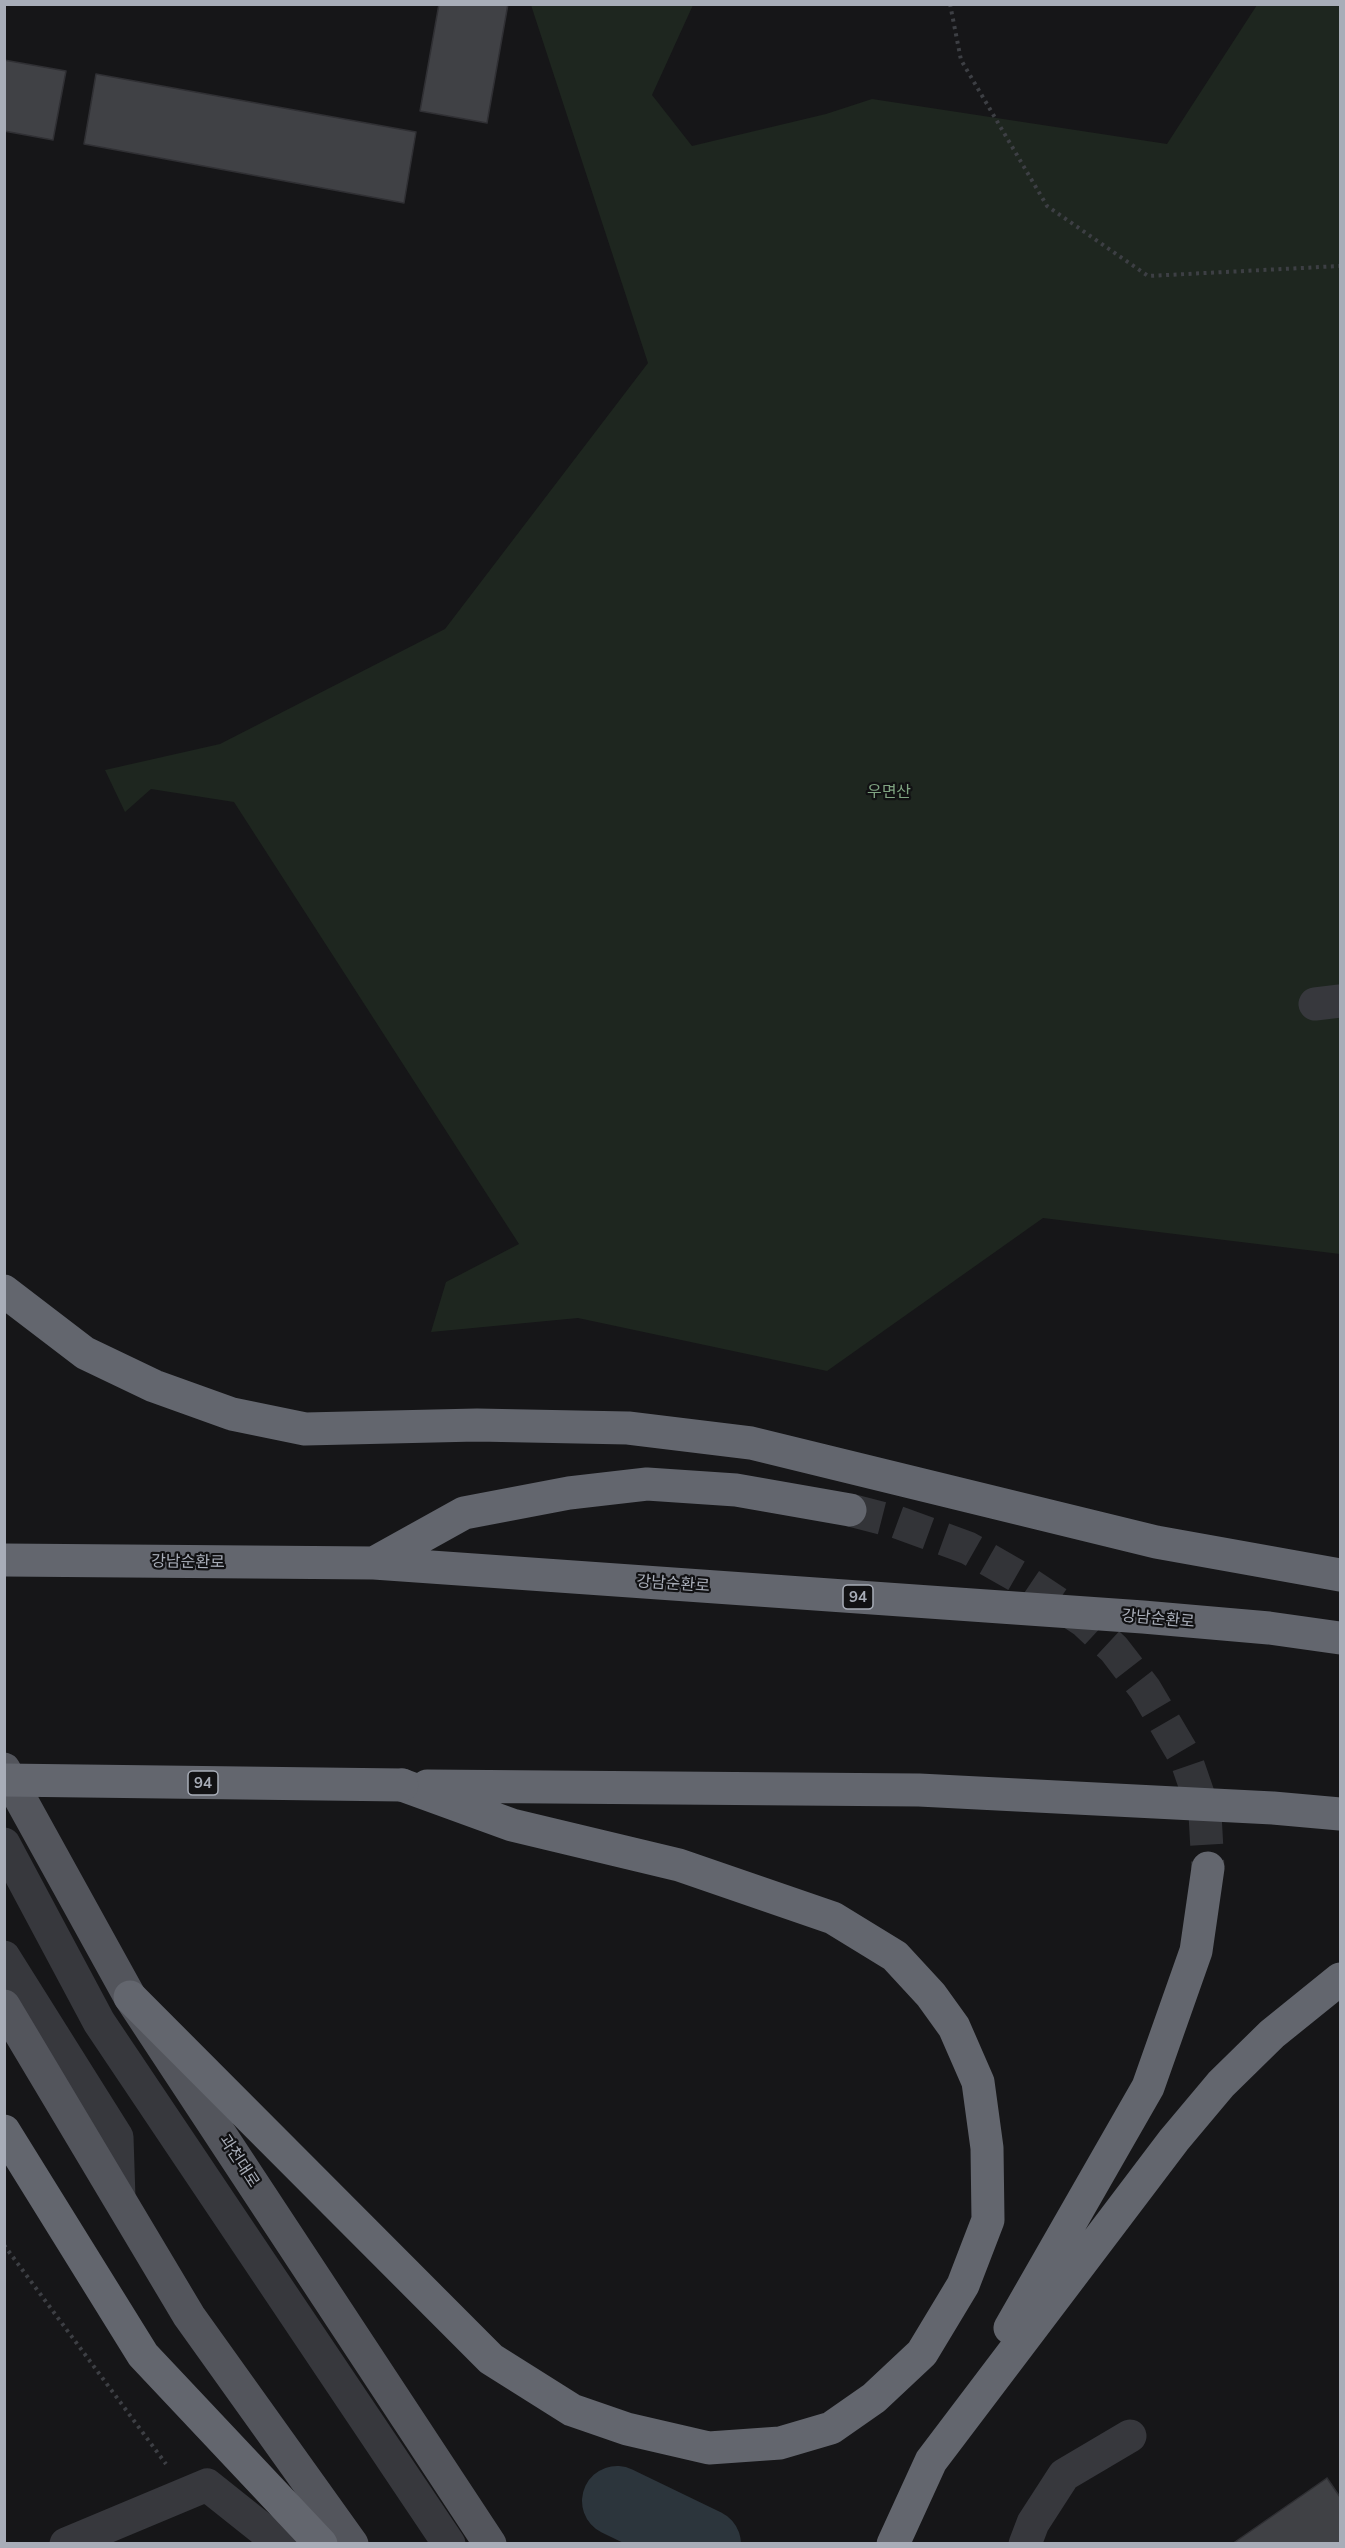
<!DOCTYPE html>
<html>
<head>
<meta charset="utf-8">
<style>
	body { margin:0 }
	#map { position:relative; width:1345px; height:2548px; overflow:hidden; background:#161618; font-family:Mulish,sans-serif }
	canvas { display:block }
	.frame { position:absolute; inset:0; border:6px solid #a8adb8; pointer-events:none }
</style>
</head>
<body>
<div id="map">
<canvas width="1345" height="2548"></canvas>
<div class="frame"></div>
</div>
<script>
const c = document.querySelector('canvas').getContext('2d');
c.lineJoin = 'round';
function fillPath(path, color) {
  c.fillStyle = color;
  c.fill(path, 'evenodd');
}
function shape(rows) {
  const path = new Path2D();
  for (const r of rows) {
    path.moveTo(r[0], r[1]);
    for (let i = 2; i < r.length; i += 2) path.lineTo(r[i], r[i + 1]);
  }
  return path;
}
function strokePath(path, color, width, dash) {
  c.strokeStyle = color;
  c.lineWidth = width;
  c.lineCap = dash ? 'butt' : 'round';
  c.setLineDash(dash || []);
  c.stroke(path);
}
function write(font, color, halo, rows, align = 'center') {
  c.font = font + ' Mulish,"Noto Sans KR",sans-serif';
  c.lineWidth = 4.5;
  c.setLineDash([]);
  c.textBaseline = 'middle';
  c.strokeStyle = halo;
  c.fillStyle = color;
  for (const [text, x, y, turn = 0] of rows) {
    c.save();
    c.translate(x, y);
    c.rotate((+turn || 0) * Math.PI / 180);
    c.textAlign = isNaN(turn) ? turn : align;
    if (halo) c.strokeText(text, 0, 0);
    c.fillText(text, 0, 0);
    c.restore();
  }
}
fillPath(shape([
	[531,5,693,5,652,95,692,146,826,114,872,99,1167,144,1257,5,1340,5,1340,1254,1043,1218,827,1371,578,1318,431,1332,446,1282,519,1244,234,802,151,789,125,812,105,770,220,744,445,629,648,363]
]), '#1e261f');
strokePath(shape([
	[617,2501,706,2544]
]), '#2c353c', 70);
const building = shape([
	[439,4,508,4,487,123,420,111,439,4],
	[4,60,66,71,53,140,4,131,4,60],
	[96,74,416,132,404,203,84,144,96,74],
	[1327,2478,1340,2497,1340,2544,1232,2544,1327,2478]
]);
fillPath(building, '#404145');
strokePath(building, '#303034', 1.5);
strokePath(shape([
	[850,1510,897,1522,968,1548,1017,1576,1084,1621,1114,1649,1145,1689,1186,1759,1205,1814,1208,1868]
]), '#333438', 33, [33, 16]);
strokePath(shape([
	[950,4,961,60,1047,206,1148,276,1340,266],
	[4,2245,166,2464]
]), '#3d3f44', 4, [3, 4.5]);
strokePath(shape([
	[1315,1004,1340,1001],
	[4,1844,99,2022,449,2544],
	[4,1957,117,2137,119,2198],
	[66,2544,207,2485,281,2544],
	[1025,2544,1033,2523,1064,2475,1130,2436]
]), '#37383d', 33);
strokePath(shape([
	[4,1769,130,1997,490,2544],
	[4,2006,189,2316,352,2544]
]), '#53555c', 33);
strokePath(shape([
	[4,1291,85,1353,154,1386,232,1414,305,1429,477,1425,628,1428,751,1443,1156,1542,1340,1575],
	[4,1560,374,1563,1143,1617,1269,1628,1340,1638],
	[374,1563,464,1513,569,1493,647,1484,736,1490,850,1510],
	[427,1786,919,1790,1273,1808,1340,1814],
	[130,1997,491,2359,572,2410,627,2429,709,2448,780,2443,831,2428,874,2398,922,2353,963,2285,988,2220,987,2148,978,2082,954,2027,931,1995,895,1956,833,1918,679,1865,512,1825,402,1785],
	[4,2131,143,2355,321,2544],
	[1010,2328,1148,2087,1196,1951,1208,1868],
	[893,2544,931,2461,1174,2140,1221,2084,1272,2034,1340,1979]
]), '#63666e', 33);
strokePath(shape([
	[4,1780,402,1785]
]), '#63666e', 33);
for (const [x, y, w] of [
	[858,1597,30],
	[203,1783,30]
]) {
  const box = new Path2D();
  box.roundRect(x - w / 2, y - 12, w, 24, 4.5);
  c.fillStyle = '#111113';
  c.fill(box);
  strokePath(box, '#a8adb8', 1.5);
}
write('bold 15px', '#a8adb8', null, [
	["94",858,1597],
	["94",203,1783]
]);
write('16px', '#7fa381', '#111113', [
	["우면산",889,792]
]);
write('16px', '#a8adb8', '#111113', [
	["강남순환로",188,1562,1],
	["강남순환로",673,1584,4],
	["강남순환로",1158,1619,5],
	["과천대로",239,2161,57]
]);
</script>
</body>
</html>
